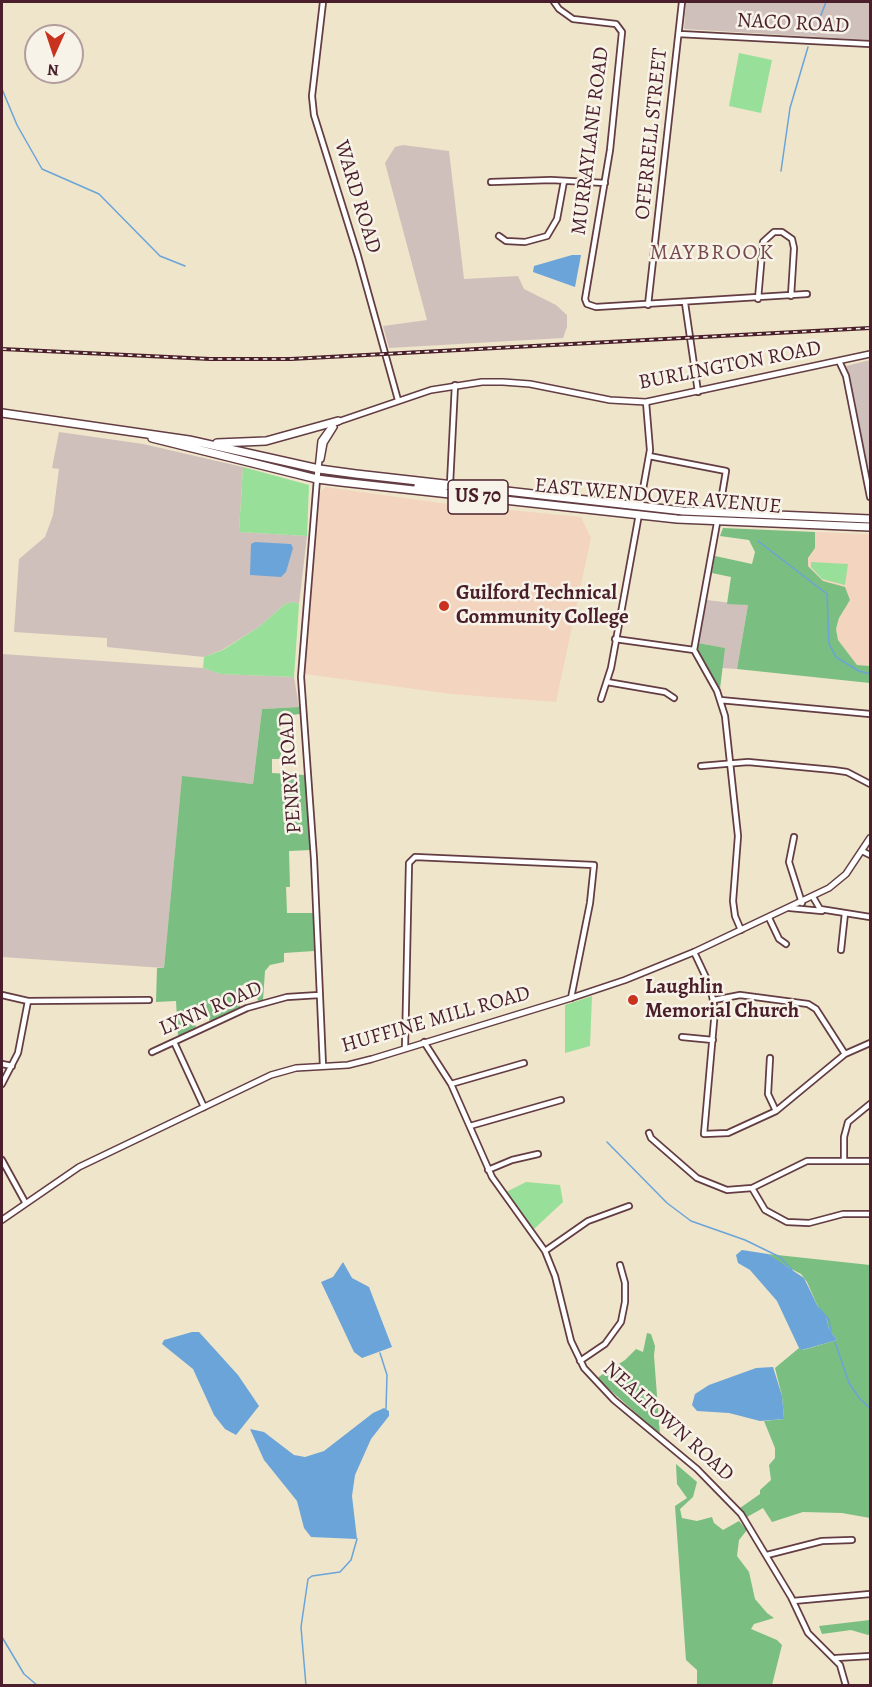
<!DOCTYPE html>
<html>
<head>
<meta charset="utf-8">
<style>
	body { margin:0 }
	#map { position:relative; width:872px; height:1687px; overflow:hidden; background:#efe5ca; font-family:Alegreya,serif }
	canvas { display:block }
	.frame { position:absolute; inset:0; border:3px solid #4a1f2b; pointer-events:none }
	.north { position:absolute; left:24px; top:24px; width:60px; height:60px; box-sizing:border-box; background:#f7f3e8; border:2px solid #b29e9c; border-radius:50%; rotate:183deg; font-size:16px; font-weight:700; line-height:24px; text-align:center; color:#4a1f2b }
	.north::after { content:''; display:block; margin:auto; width:21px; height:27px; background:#c8321e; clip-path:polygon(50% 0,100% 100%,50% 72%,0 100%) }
</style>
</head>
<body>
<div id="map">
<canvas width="872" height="1687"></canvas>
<div class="frame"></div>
<div class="north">N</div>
</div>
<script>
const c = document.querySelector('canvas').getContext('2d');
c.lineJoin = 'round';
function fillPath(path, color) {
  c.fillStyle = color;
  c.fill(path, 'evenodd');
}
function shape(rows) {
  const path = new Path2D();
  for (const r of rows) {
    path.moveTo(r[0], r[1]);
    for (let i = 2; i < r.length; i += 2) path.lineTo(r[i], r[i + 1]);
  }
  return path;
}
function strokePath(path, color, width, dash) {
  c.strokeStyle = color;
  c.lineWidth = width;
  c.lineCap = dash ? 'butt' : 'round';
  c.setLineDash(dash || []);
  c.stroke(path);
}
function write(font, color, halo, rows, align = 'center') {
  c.font = font + ' Alegreya,serif';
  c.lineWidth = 5;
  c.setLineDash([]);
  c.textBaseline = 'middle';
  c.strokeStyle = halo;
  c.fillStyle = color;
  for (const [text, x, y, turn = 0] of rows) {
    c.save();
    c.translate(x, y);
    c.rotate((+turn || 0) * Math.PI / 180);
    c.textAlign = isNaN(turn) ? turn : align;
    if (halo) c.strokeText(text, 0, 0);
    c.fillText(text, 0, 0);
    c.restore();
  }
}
fillPath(shape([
	[326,487,440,503,581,517,591,538,556,702,451,694,305,674,320,492],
	[815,532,870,534,870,666,857,665,838,640,836,629,839,618,850,600,822,581,808,566,808,558,815,548]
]), '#f3d4bf');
fillPath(shape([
	[686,2,870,2,870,40,684,29],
	[403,145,449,151,464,279,518,276,524,289,556,305,567,315,567,327,563,338,389,348,383,326,427,320,385,163,395,147],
	[870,360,870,475,846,366],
	[59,432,143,444,243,467,239,532,307,536,299,604,293,602,285,604,259,627,222,650,204,657,107,647,107,638,14,632,19,559,45,537,53,515,59,469,52,468],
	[707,600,748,605,737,669,722,668,724,648,698,643],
	[2,654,203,668,222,674,294,677,299,707,262,709,253,784,182,777,164,968,2,957]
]), '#cfc0bb');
fillPath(shape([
	[739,53,772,60,761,113,729,106],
	[243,467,309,485,307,536,239,532],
	[811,562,848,564,845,585,822,579,811,567],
	[293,602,299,604,294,677,221,674,203,668,204,657,223,650,259,627,285,604],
	[592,996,590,1046,565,1053,565,1005],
	[526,1182,560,1185,563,1202,534,1229,506,1192]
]), '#98df99');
fillPath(shape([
	[723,528,815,532,815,548,808,558,808,566,823,581,845,587,850,600,839,618,836,629,838,640,857,665,870,666,870,683,737,669,748,605,727,604,731,577,712,573,715,556,752,564,755,552,749,540,720,536],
	[698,643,725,648,720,689,698,654],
	[299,707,300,714,283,716,280,723,281,759,272,759,272,773,305,775,310,850,289,851,290,887,286,887,287,913,313,913,314,951,284,953,284,962,270,965,265,971,263,1000,258,1001,253,981,240,986,240,1007,210,1021,202,1006,190,1013,196,1027,178,1036,176,1001,156,1002,157,968,164,968,182,776,253,784,262,709],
	[768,1254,870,1265,870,1518,842,1513,803,1512,772,1522,763,1508,747,1517,740,1508,760,1494,760,1490,771,1480,769,1465,775,1458,775,1448,764,1421,784,1419,782,1396,775,1368,799,1348,803,1350,837,1340,829,1329,826,1317,818,1307,807,1282,801,1274,778,1262],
	[647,1333,651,1334,655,1346,654,1356,660,1435,597,1378,625,1360,636,1349,643,1352],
	[676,1464,697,1482,693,1497,680,1509,682,1518,697,1521,712,1517,714,1523,723,1530,739,1521,747,1530,739,1540,737,1556,749,1572,755,1599,767,1613,774,1618,754,1624,751,1629,777,1640,782,1645,772,1685,697,1685,697,1670,686,1660,675,1506,687,1498,677,1484],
	[870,1620,870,1634,868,1635,851,1630,822,1634,819,1626]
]), '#7abe81');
fillPath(shape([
	[572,255,581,255,575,287,533,272,534,266],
	[255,542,291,544,293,548,286,572,281,577,250,575,251,544],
	[742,1250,768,1254,804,1278,818,1307,826,1317,829,1329,837,1340,802,1350,799,1348,777,1301,750,1270,738,1263,736,1255],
	[343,1262,352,1278,369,1287,392,1347,362,1358,354,1352,321,1282,333,1277],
	[192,1332,199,1332,238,1375,259,1406,236,1435,225,1429,214,1415,193,1369,162,1344,164,1340],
	[773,1367,782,1396,784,1419,760,1421,729,1413,697,1411,692,1405,695,1394,709,1385,756,1368],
	[384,1408,389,1411,389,1416,371,1439,355,1475,352,1496,357,1539,311,1537,304,1528,297,1501,264,1460,250,1429,264,1432,294,1455,305,1457,324,1451,373,1413]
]), '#6aa4d9');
strokePath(shape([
	[818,23,826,2],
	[814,33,815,30],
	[2,89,17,125,42,169,99,194,160,256,185,266],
	[781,171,790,108,808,47],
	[758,541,827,594,829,644,836,657,859,671,870,674],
	[607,1142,667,1203,691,1221,745,1240,780,1257,792,1270],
	[819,1308,829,1320,831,1332],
	[835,1342,849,1383,860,1399,870,1408],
	[380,1353,387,1375,386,1409],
	[2,1637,24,1674,38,1686],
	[306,1686,301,1627,308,1579,312,1576,340,1572,351,1560,357,1539]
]), '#6aa4d9', 1.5);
const minor = shape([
	[323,2,312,96,314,115,358,256,398,400],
	[554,2,559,9,573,19,616,24,622,32,610,150,585,299,587,304,596,307,807,294],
	[679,34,870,44],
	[491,182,551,180,605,183],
	[499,236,506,241,525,242,547,236,557,219,564,181],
	[758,299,763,242,774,232,782,232,792,239,794,248,791,296],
	[685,303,698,392],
	[648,305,682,2],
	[839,361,846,376,870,497],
	[649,456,726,471,719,513],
	[317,479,301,677,314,859,323,1066],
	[450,484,455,385],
	[640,506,650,450,646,402],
	[717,523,694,650,717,691,725,716,738,836,733,901,735,916,741,930],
	[615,639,694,650],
	[607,682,665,692,674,698],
	[601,699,611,668,639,514],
	[720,700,870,714],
	[701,766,748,762,833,770,847,772,870,784],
	[794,837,789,862,802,903],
	[862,851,870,855],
	[813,897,820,909,870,917],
	[790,908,822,911],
	[769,918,779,939,786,944],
	[841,950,845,913],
	[694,952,710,986,715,1010,704,1134,728,1133,776,1111,845,1054,870,1043],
	[2,995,28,1001,149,1000],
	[714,1000,740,995,808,1004,816,1009,845,1054],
	[682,1037,713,1040],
	[174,1042,204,1107],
	[424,1042,451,1084,492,1177,545,1251,555,1276,571,1341,584,1368,614,1400,697,1469,741,1514,791,1597,808,1633,840,1665,846,1686],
	[405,1048,409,863,415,857,594,865,590,903,571,998],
	[152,1052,247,1008,287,997,319,995],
	[770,1058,768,1094,776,1111],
	[2,1064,12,1066],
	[2,1084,18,1053,28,1001],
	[451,1084,524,1063],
	[470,1126,561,1100],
	[649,1133,651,1138,697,1178,727,1190,752,1188,807,1161,870,1161],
	[2,1160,25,1202],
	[844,1160,844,1137,848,1122,870,1104],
	[488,1170,512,1160,538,1154],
	[752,1188,765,1210,787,1222,809,1223,843,1214,870,1214],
	[545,1251,588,1221,629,1206],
	[580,1361,605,1344,621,1322,625,1302,625,1283,620,1265],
	[767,1555,822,1541,852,1540],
	[793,1601,870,1594],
	[836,1658,870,1656]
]);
const major = shape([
	[321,459,324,443,334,427],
	[317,479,321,441,334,423,431,390,482,382,503,382,530,384,610,400,646,402,870,354],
	[2,1220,79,1167,271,1075,296,1068,348,1065,372,1059,571,998,625,980,694,952,829,888,846,874,870,838]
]);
const highway = shape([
	[2,413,189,440,319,469,356,474,683,511,870,519],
	[152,438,317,479,341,482,677,519,870,527],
	[217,443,266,441,338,421],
	[418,486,441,488,448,485],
	[448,493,458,490,490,493]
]);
strokePath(minor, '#633d43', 8);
strokePath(major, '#633d43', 8);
strokePath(highway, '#633d43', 10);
strokePath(minor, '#fff', 4.5);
strokePath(major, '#fff', 5);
strokePath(highway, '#fff', 7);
const rail = shape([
	[2,349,210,359,291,359,870,328]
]);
strokePath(rail, '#4a1f2b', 4);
strokePath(rail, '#f7f3e8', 1.5, [4.5]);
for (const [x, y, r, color] of [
	[444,606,6,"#c8321e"],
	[633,1000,6,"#c8321e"]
]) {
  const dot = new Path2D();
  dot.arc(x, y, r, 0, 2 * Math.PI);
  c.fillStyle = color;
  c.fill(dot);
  strokePath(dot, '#f7f3e8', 2);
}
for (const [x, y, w] of [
	[478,497,60]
]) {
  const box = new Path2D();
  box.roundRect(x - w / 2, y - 17, w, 34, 4.5);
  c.fillStyle = '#f7f3e8';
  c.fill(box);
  strokePath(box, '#4a1f2b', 1.5);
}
write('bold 20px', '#4a1f2b', null, [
	["US 70",478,497]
]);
write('21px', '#4a1f2b', '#f7f3e8', [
	["NACO ROAD",793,24,3],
	["OFERRELL STREET",652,134,-84],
	["MURRAYLANE ROAD",591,141,-83],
	["WARD ROAD",357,197,73],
	["BURLINGTON ROAD",730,366,-11],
	["EAST WENDOVER AVENUE",658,497,5],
	["PENRY ROAD",291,773,-94],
	["LYNN ROAD",211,1009,-23],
	["HUFFINE MILL ROAD",436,1020,-16],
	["NEALTOWN ROAD",668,1422,42]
]);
write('bold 21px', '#4a1f2b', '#f7f3e8', [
	["Guilford Technical",456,594],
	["Community College",456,618],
	["Laughlin",645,988],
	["Memorial Church",645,1012]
], 'left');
c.letterSpacing = '1.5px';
write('22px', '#774a4c', '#f7f3e8', [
	["MAYBROOK",712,254]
]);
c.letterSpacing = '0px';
</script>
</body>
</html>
